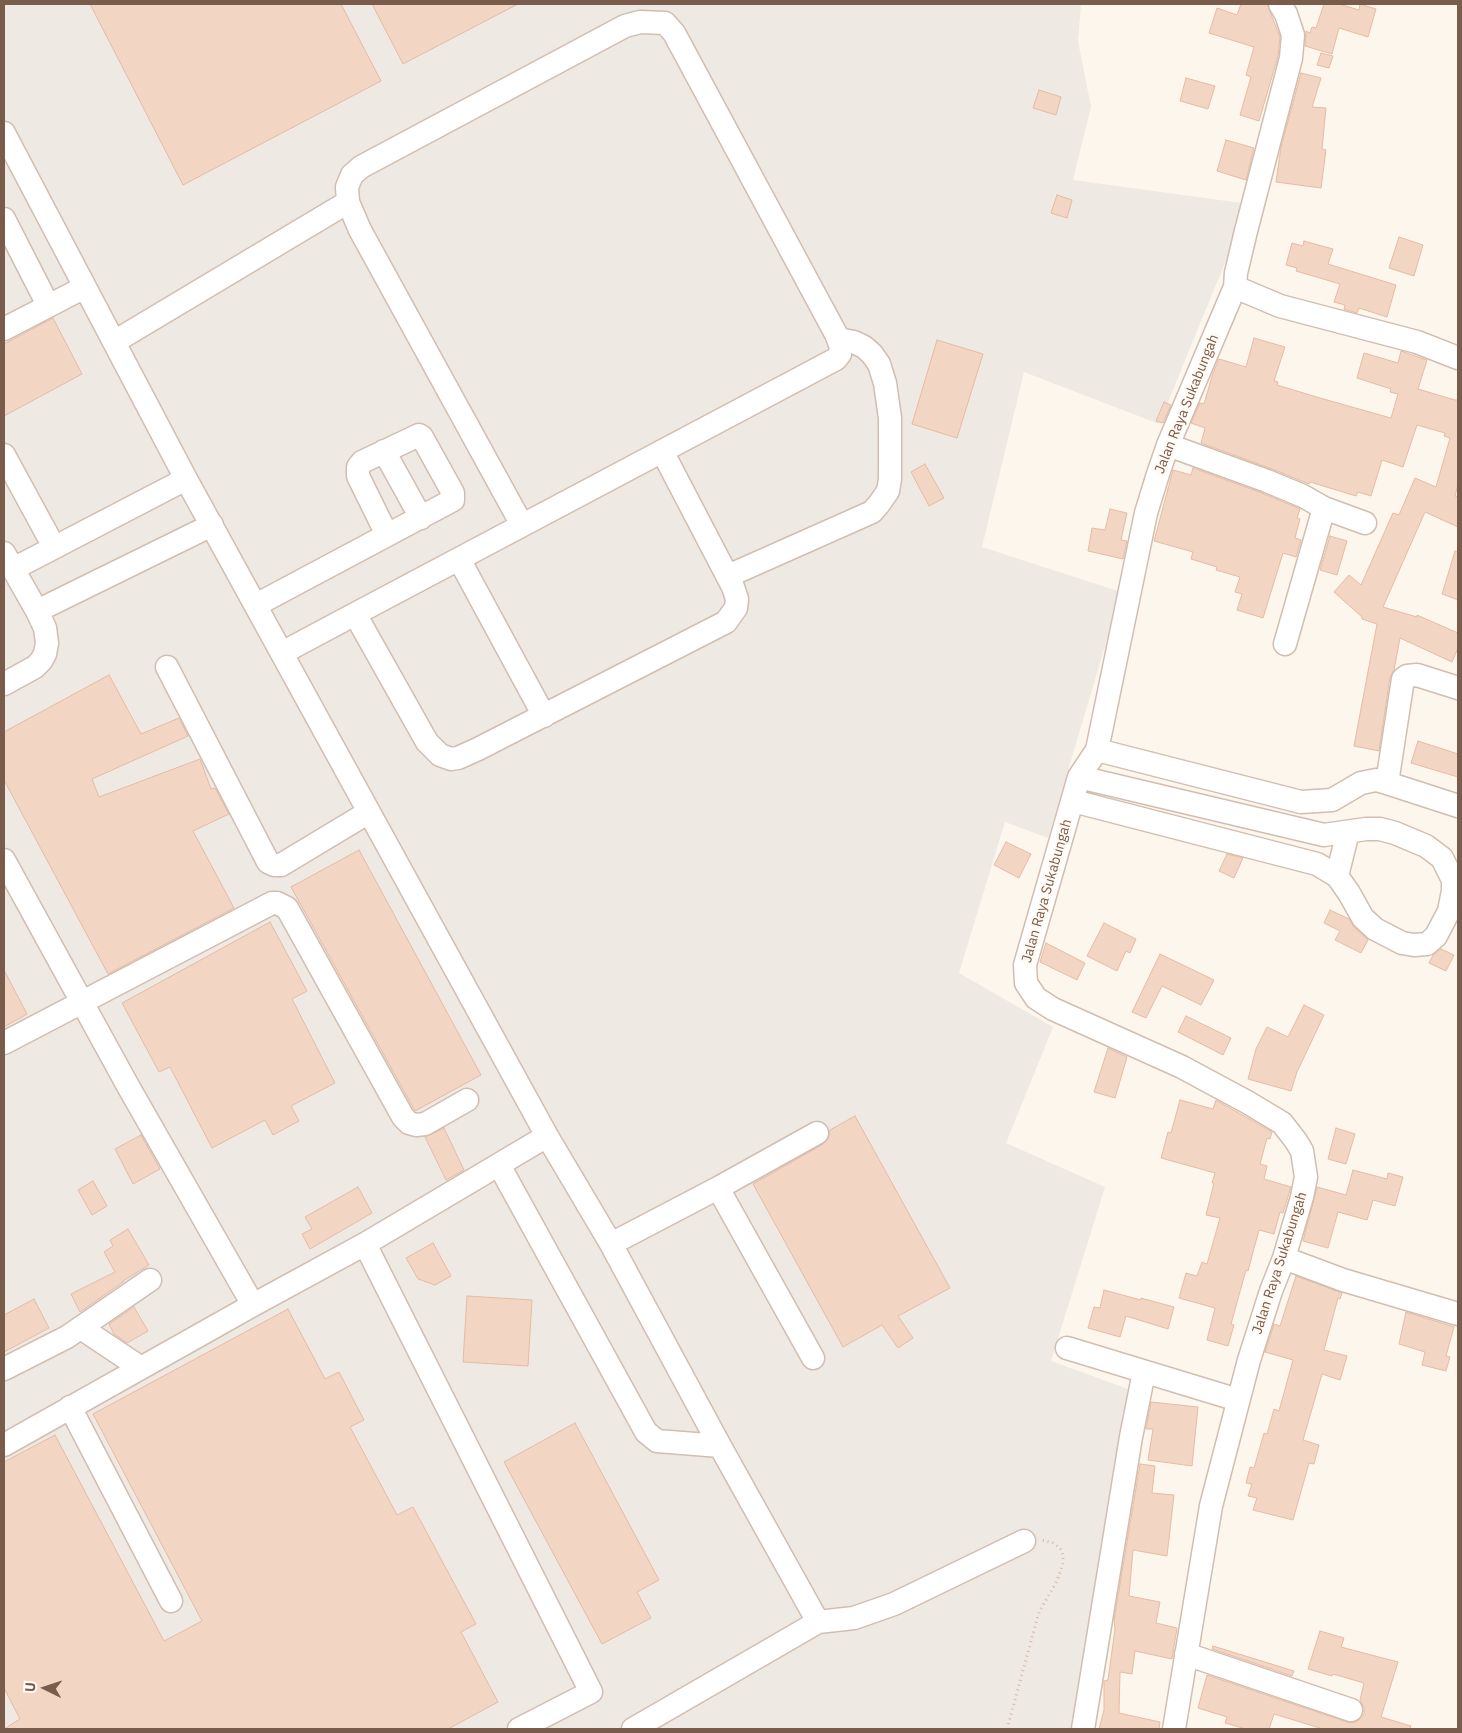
<!DOCTYPE html>
<html>
<head>
<meta charset="utf-8">
<style>
	body { margin:0 }
	#map { position:relative; width:1462px; height:1733px; overflow:hidden; background:#fdf6ec; font-family:"IBM Plex Sans",sans-serif }
	canvas { display:block }
	.frame { position:absolute; inset:0; border:5px solid #7a5c4d; pointer-events:none }
	.north { position:absolute; left:20px; top:1663px; width:50px; height:50px; -webkit-text-stroke:4px #fffaf3; paint-order:stroke; rotate:274deg; font-size:14px; font-weight:700; line-height:20px; text-align:center; color:#7a5c4d }
	.north::after { content:''; display:block; margin:auto; width:18px; height:22px; background:#7a5c4d; clip-path:polygon(50% 0,100% 100%,50% 72%,0 100%) }
</style>
</head>
<body>
<div id="map">
<canvas width="1462" height="1733"></canvas>
<div class="frame"></div>
<div class="north">U</div>
</div>
<script>
const c = document.querySelector('canvas').getContext('2d');
c.lineJoin = 'round';
function fillPath(path, color) {
  c.fillStyle = color;
  c.fill(path, 'evenodd');
}
function shape(rows) {
  const path = new Path2D();
  for (const r of rows) {
    path.moveTo(r[0], r[1]);
    for (let i = 2; i < r.length; i += 2) path.lineTo(r[i], r[i + 1]);
  }
  return path;
}
function strokePath(path, color, width, dash) {
  c.strokeStyle = color;
  c.lineWidth = width;
  c.lineCap = dash ? 'butt' : 'round';
  c.setLineDash(dash || []);
  c.stroke(path);
}
function write(font, color, halo, rows, align = 'center') {
  c.font = font + ' "IBM Plex Sans",sans-serif';
  c.lineWidth = 5;
  c.setLineDash([]);
  c.textBaseline = 'middle';
  c.strokeStyle = halo;
  c.fillStyle = color;
  for (const [text, x, y, turn = 0] of rows) {
    c.save();
    c.translate(x, y);
    c.rotate((+turn || 0) * Math.PI / 180);
    c.textAlign = isNaN(turn) ? turn : align;
    if (halo) c.strokeText(text, 0, 0);
    c.fillText(text, 0, 0);
    c.restore();
  }
}
fillPath(shape([
	[4,4,1081,4,1078,41,1091,107,1073,180,1249,204,1159,424,1024,372,982,547,1121,592,1048,838,1005,822,959,973,1053,1027,1006,1143,1105,1187,1051,1361,1150,1397,1096,1729,4,1729]
]), '#efe9e4');
const building = shape([
	[90,4,341,4,381,81,183,185,90,4],
	[372,4,518,4,403,64,372,4],
	[1241,4,1267,4,1280,37,1278,56,1259,121,1240,115,1251,77,1246,75,1254,47,1209,33,1217,8,1237,15,1241,4],
	[1324,4,1339,4,1359,10,1360,4,1376,9,1368,37,1339,28,1332,54,1305,46,1306,31,1310,33,1312,27,1316,28,1324,4],
	[1321,53,1333,56,1329,68,1317,65,1321,53],
	[1301,73,1321,78,1312,107,1326,108,1322,149,1326,150,1321,188,1276,182,1281,147,1301,73],
	[1186,78,1215,86,1208,109,1180,101,1186,78],
	[1039,90,1061,97,1056,115,1033,108,1039,90],
	[1226,140,1254,148,1246,180,1217,171,1226,140],
	[1057,195,1072,200,1067,218,1051,213,1057,195],
	[1399,237,1423,245,1414,276,1389,268,1399,237],
	[1304,241,1333,249,1328,264,1396,285,1387,317,1359,308,1357,313,1344,309,1345,305,1334,302,1340,284,1296,271,1297,268,1286,265,1292,243,1303,246,1304,241],
	[53,318,82,374,4,416,4,344,53,318],
	[1254,338,1285,347,1274,381,1278,382,1277,385,1320,398,1391,418,1398,394,1390,392,1391,389,1357,378,1364,353,1398,363,1401,351,1427,360,1418,389,1455,400,1458,400,1458,484,1455,496,1458,497,1458,527,1425,512,1383,607,1417,617,1417,615,1458,633,1458,648,1452,662,1400,638,1394,670,1390,677,1379,751,1354,746,1377,624,1362,619,1362,617,1334,592,1349,575,1361,585,1393,513,1399,515,1415,478,1436,487,1450,438,1444,436,1445,433,1417,425,1403,467,1382,460,1371,496,1358,492,1356,496,1310,482,1309,484,1272,469,1201,443,1205,428,1191,423,1200,403,1204,404,1213,373,1219,359,1246,367,1254,338],
	[937,340,983,354,957,438,912,424,937,340],
	[1164,402,1171,405,1163,423,1156,421,1164,402],
	[925,464,944,498,929,506,911,472,925,464],
	[1193,468,1262,493,1300,509,1297,518,1300,519,1295,538,1301,540,1296,557,1283,553,1263,618,1237,610,1242,594,1235,592,1240,577,1216,570,1217,567,1191,559,1193,552,1154,541,1173,470,1191,475,1193,468],
	[1110,509,1127,513,1121,540,1127,541,1123,559,1088,551,1092,528,1105,530,1110,509],
	[1330,536,1347,541,1337,575,1320,570,1330,536],
	[1455,551,1458,552,1458,600,1442,594,1455,551],
	[109,675,141,734,179,718,188,736,92,779,99,797,200,759,211,789,215,788,229,814,193,831,234,908,108,974,4,780,4,732,109,675],
	[1418,741,1458,754,1458,777,1411,763,1418,741],
	[1006,842,1031,854,1019,878,994,865,1006,842],
	[359,850,481,1075,415,1111,291,887,359,850],
	[1227,854,1243,858,1234,878,1219,871,1227,854],
	[1330,910,1349,919,1354,927,1368,940,1361,953,1335,940,1340,931,1324,923,1330,910],
	[270,922,307,991,292,999,335,1083,291,1106,299,1121,273,1135,265,1120,212,1148,170,1067,159,1072,122,1003,270,922],
	[1104,923,1136,939,1130,953,1126,951,1117,971,1087,956,1104,923],
	[1046,943,1085,963,1077,980,1040,962,1046,943],
	[1441,949,1454,955,1446,971,1429,963,1433,955,1441,949],
	[1160,954,1214,980,1201,1005,1162,986,1146,1018,1132,1012,1160,954],
	[4,970,27,1014,4,1027,4,970],
	[1304,1005,1324,1015,1297,1072,1291,1091,1248,1079,1256,1049,1267,1027,1288,1037,1304,1005],
	[1186,1016,1231,1038,1223,1055,1178,1032,1186,1016],
	[1108,1048,1127,1057,1115,1098,1094,1092,1108,1048],
	[1180,1100,1213,1109,1216,1100,1272,1132,1270,1139,1267,1138,1260,1164,1267,1166,1264,1179,1291,1187,1283,1213,1280,1212,1274,1234,1259,1230,1248,1271,1246,1270,1231,1324,1234,1325,1228,1346,1207,1340,1215,1308,1179,1298,1186,1273,1197,1276,1202,1262,1207,1264,1220,1218,1206,1215,1214,1183,1212,1183,1215,1173,1161,1158,1168,1132,1171,1133,1180,1100],
	[855,1116,950,1288,898,1316,913,1338,898,1348,882,1325,843,1347,753,1184,823,1144,828,1139,830,1130,855,1116],
	[444,1128,464,1170,446,1180,425,1137,444,1128],
	[1336,1128,1355,1134,1346,1164,1328,1159,1336,1128],
	[141,1135,160,1169,133,1184,115,1149,141,1135],
	[1353,1170,1387,1179,1388,1173,1403,1177,1395,1206,1373,1200,1367,1220,1338,1212,1328,1248,1303,1241,1317,1187,1346,1195,1353,1170],
	[93,1181,107,1206,92,1215,78,1190,93,1181],
	[358,1187,372,1213,310,1249,302,1234,312,1229,305,1217,358,1187],
	[128,1229,149,1265,123,1281,123,1282,80,1312,71,1294,115,1272,104,1252,113,1246,110,1240,128,1229],
	[433,1243,451,1276,435,1285,418,1279,406,1258,433,1243],
	[1296,1276,1342,1293,1340,1299,1338,1298,1324,1350,1347,1356,1340,1380,1322,1374,1303,1440,1319,1445,1314,1464,1309,1463,1293,1520,1253,1510,1257,1498,1248,1496,1252,1484,1246,1483,1250,1467,1254,1468,1264,1433,1267,1434,1274,1409,1279,1411,1293,1360,1265,1352,1274,1324,1280,1326,1296,1276],
	[1104,1290,1141,1300,1141,1298,1174,1307,1168,1329,1126,1316,1120,1337,1088,1328,1094,1307,1100,1308,1104,1290],
	[467,1296,532,1300,528,1366,463,1362,467,1296],
	[34,1299,49,1328,4,1352,4,1315,34,1299],
	[134,1307,148,1331,127,1343,114,1334,109,1324,134,1307],
	[288,1309,325,1379,339,1372,364,1420,350,1427,397,1515,413,1507,476,1624,461,1632,498,1702,448,1729,4,1729,20,1719,4,1688,4,1462,55,1435,164,1641,202,1621,93,1414,288,1309],
	[1406,1312,1454,1327,1446,1356,1450,1357,1446,1371,1422,1365,1425,1352,1399,1344,1406,1312],
	[1151,1402,1198,1407,1192,1466,1148,1460,1153,1429,1146,1429,1151,1402],
	[575,1423,659,1580,637,1592,651,1618,602,1644,504,1462,575,1423],
	[1140,1464,1155,1466,1152,1493,1174,1495,1167,1556,1133,1550,1129,1596,1160,1602,1156,1623,1177,1628,1172,1659,1135,1651,1132,1674,1120,1672,1119,1713,1160,1722,1159,1729,1099,1729,1104,1710,1104,1681,1108,1680,1115,1629,1114,1620,1140,1464],
	[1320,1631,1344,1638,1341,1647,1398,1662,1381,1717,1411,1726,1410,1729,1323,1729,1274,1714,1269,1729,1246,1729,1225,1723,1227,1717,1198,1708,1207,1675,1347,1722,1353,1723,1359,1720,1364,1714,1364,1707,1360,1700,1364,1683,1333,1674,1332,1676,1308,1669,1320,1631],
	[1213,1646,1294,1671,1292,1676,1212,1649,1213,1646]
]);
fillPath(building, '#f3d5c3');
strokePath(building, '#e6bba3', 1);
const minor = shape([
	[4,133,186,479,547,1136,611,1244,720,1446,818,1622],
	[4,219,48,305],
	[1235,287,1280,306,1417,342,1458,358],
	[4,329,85,287],
	[114,342,348,202],
	[1168,445,1267,481,1303,496,1324,508,1365,523],
	[384,451,421,518],
	[4,455,54,547],
	[4,553,37,611],
	[459,559,544,716],
	[13,569,186,479],
	[728,576,872,512,879,504,888,491,890,479,890,418,885,383,879,364,872,354,864,347,854,342,838,339],
	[256,605,453,500,453,493,422,437,419,435,362,462,358,467,358,476,387,535],
	[355,614,427,742,440,755,451,759,458,758,478,749,726,622,736,608,737,599,733,587,662,451],
	[1285,644,1324,508],
	[282,653,355,614,836,359,840,354,841,347,836,334,674,33,665,23,640,22,625,26,361,167,352,175,347,187,348,202,360,230,522,525],
	[167,667,268,862,274,865,281,865,369,812],
	[4,684,35,667,41,661,45,654,47,643,45,628,37,611,212,525],
	[1097,750,1301,802,1332,800,1361,783,1376,780,1387,783,1458,806],
	[1387,783,1403,679,1407,676,1417,675,1458,688],
	[1073,801,1317,864,1337,876,1349,893,1363,918,1375,929,1402,943,1414,945,1427,944,1436,936,1449,911,1453,891,1453,880,1442,858,1426,846,1395,833,1380,829,1366,829,1324,835,1079,777],
	[4,860,128,1086,253,1305],
	[1337,876,1348,832],
	[4,1043,272,903,277,903,287,908,403,1117,409,1123,416,1125,425,1124,467,1100],
	[499,1165,646,1432,657,1441,720,1446],
	[718,1188,813,1358],
	[365,1244,591,1692,519,1729],
	[611,1244,718,1188,817,1133],
	[1284,1258,1343,1280,1458,1314],
	[81,1328,141,1368],
	[1067,1348,1238,1400],
	[4,1369,67,1337,150,1280],
	[70,1407,171,1601],
	[4,1445,253,1305,365,1244,547,1136],
	[1186,1654,1351,1710],
	[633,1729,818,1622,854,1618,894,1604,1024,1541],
	[1083,1729,1131,1437,1144,1372],
	[1174,1729,1211,1506,1249,1360,1271,1291,1284,1258,1302,1197,1306,1177,1302,1151,1296,1141,1282,1123,1247,1102,1182,1067,1053,1009,1036,998,1026,983,1025,965,1079,777,1097,750,1146,513,1158,474,1168,445,1235,287,1236,273,1246,231,1291,58,1293,35,1286,14,1280,4]
]);
strokePath(minor, '#d1beb0', 25);
strokePath(shape([
	[1007,1729,1039,1612,1057,1581,1063,1563,1063,1555,1060,1548,1053,1543,1042,1540]
]), '#d9b8a5', 3, [1, 4]);
strokePath(minor, '#fff', 22);
write('14px', '#7a5c4d', '#fffaf3', [
	["Jalan Raya Sukabungah",1187,404,-68],
	["Jalan Raya Sukabungah",1047,891,-74],
	["Jalan Raya Sukabungah",1280,1263,-72]
]);
</script>
</body>
</html>
